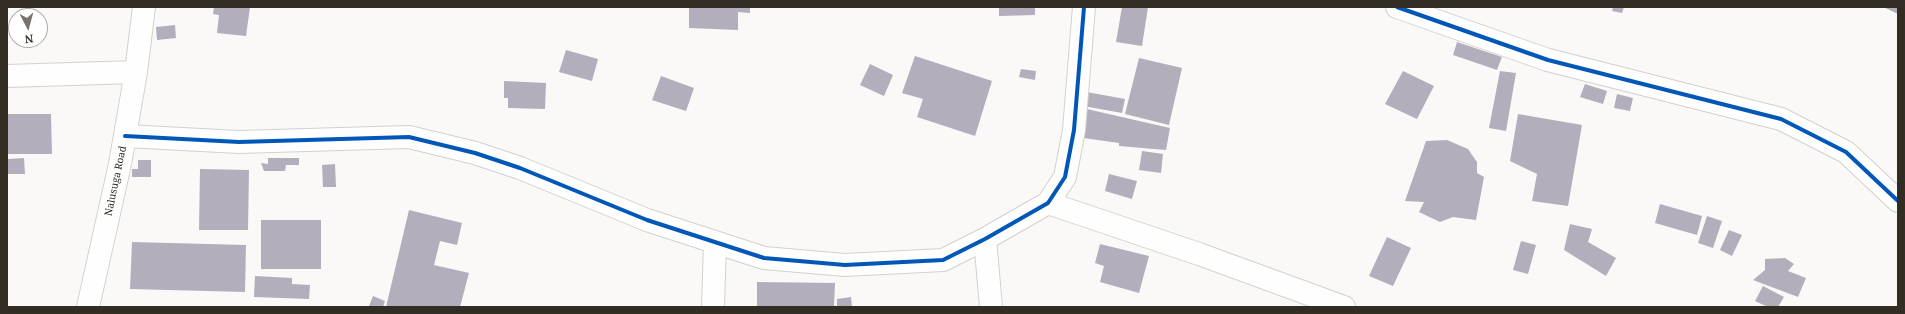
<!DOCTYPE html>
<html>
<head>
<meta charset="utf-8">
<style>
	body { margin:0 }
	#map { position:relative; width:1905px; height:314px; overflow:hidden; background:#fbf9f7; font-family:"Noto Serif",serif }
	canvas { display:block }
	.frame { position:absolute; inset:0; border:8px solid #322c23; pointer-events:none }
	.north { position:absolute; left:8px; top:8px; width:40px; height:40px; box-sizing:border-box; background:#fff; border:1px solid #adaba7; border-radius:50%; rotate:174deg; font-size:11px; font-weight:700; line-height:16px; text-align:center; color:#322c23 }
	.north::after { content:''; display:block; margin:auto; width:14px; height:18px; background:#78746d; clip-path:polygon(50% 0,100% 100%,50% 72%,0 100%) }
</style>
</head>
<body>
<div id="map">
<canvas width="1905" height="314"></canvas>
<div class="frame"></div>
<div class="north">N</div>
</div>
<script>
const c = document.querySelector('canvas').getContext('2d');
c.lineJoin = 'round';
function fillPath(path, color) {
  c.fillStyle = color;
  c.fill(path, 'evenodd');
}
function shape(rows) {
  const path = new Path2D();
  for (const r of rows) {
    path.moveTo(r[0], r[1]);
    for (let i = 2; i < r.length; i += 2) path.lineTo(r[i], r[i + 1]);
  }
  return path;
}
function strokePath(path, color, width, dash) {
  c.strokeStyle = color;
  c.lineWidth = width;
  c.lineCap = dash ? 'butt' : 'round';
  c.setLineDash(dash || []);
  c.stroke(path);
}
function write(font, color, halo, rows, align = 'center') {
  c.font = font + ' "Noto Serif",serif';
  c.lineWidth = 4;
  c.setLineDash([]);
  c.textBaseline = 'middle';
  c.strokeStyle = halo;
  c.fillStyle = color;
  for (const [text, x, y, turn = 0] of rows) {
    c.save();
    c.translate(x, y);
    c.rotate((+turn || 0) * Math.PI / 180);
    c.textAlign = isNaN(turn) ? turn : align;
    if (halo) c.strokeText(text, 0, 0);
    c.fillText(text, 0, 0);
    c.restore();
  }
}
fillPath(shape([
	[214,7,250,7,246,36,217,33,219,15,213,14],
	[689,7,750,7,750,13,738,12,738,30,689,28],
	[999,7,1035,7,1035,15,999,16],
	[1122,7,1148,7,1142,46,1116,42],
	[1613,7,1624,7,1622,13,1612,11],
	[1883,7,1898,7,1898,14],
	[175,25,176,38,157,40,156,27],
	[1457,42,1502,57,1497,70,1453,55],
	[566,50,598,59,592,81,559,72],
	[915,56,992,81,975,136,917,117,923,99,902,93],
	[1139,58,1182,68,1169,125,1125,114],
	[870,64,893,75,884,96,860,85],
	[1021,69,1036,71,1035,80,1019,77],
	[1403,71,1434,86,1417,119,1385,104],
	[1500,71,1516,73,1506,131,1489,128],
	[661,76,694,88,686,111,652,100],
	[504,81,546,83,545,109,508,108,508,98,504,98],
	[1585,84,1607,91,1603,104,1580,97],
	[1081,91,1125,99,1122,113,1078,105],
	[1617,94,1633,98,1630,111,1614,108],
	[1078,107,1170,128,1166,150,1119,146,1119,143,1076,137],
	[7,114,51,114,52,154,7,154],
	[1518,114,1582,125,1568,206,1532,201,1537,174,1510,161],
	[1447,140,1468,149,1477,162,1477,173,1484,177,1476,220,1453,217,1440,222,1419,212,1424,202,1405,201,1426,141],
	[1142,151,1163,154,1161,173,1139,170],
	[24,158,25,174,7,174,7,159],
	[268,158,299,158,299,165,286,165,285,171,264,171,261,163,268,164],
	[138,160,151,160,151,177,132,177,132,169,138,169],
	[335,164,336,187,323,187,322,165],
	[200,169,249,170,248,230,199,230],
	[1109,174,1137,181,1132,199,1105,191],
	[1660,204,1702,216,1697,235,1655,223],
	[409,210,462,223,457,245,440,241,434,265,469,273,460,307,386,307],
	[1707,216,1722,221,1713,248,1698,243],
	[261,220,321,220,321,269,261,269],
	[1570,224,1592,229,1588,242,1616,258,1606,276,1564,250],
	[1729,230,1742,235,1732,256,1720,250],
	[1387,237,1411,248,1393,286,1369,276],
	[1521,241,1536,245,1528,274,1513,270],
	[132,242,246,245,245,292,130,289],
	[1100,244,1149,256,1139,293,1100,282,1104,266,1095,263],
	[1785,258,1794,264,1788,271,1806,278,1798,297,1753,280,1765,270,1765,259],
	[255,276,292,278,292,284,310,285,309,299,254,297],
	[757,282,835,283,834,307,757,307],
	[1763,286,1784,297,1778,307,1768,307,1755,301],
	[373,296,385,301,383,307,369,306],
	[851,297,852,307,837,307,837,299]
]), '#b2aebc');
const minor = shape([
	[1397,7,1548,60,1781,119,1846,152,1898,201],
	[7,76,136,72],
	[125,136,239,142,409,137,475,153,520,168,647,220,764,258,845,265,943,260,985,239,1048,203,1065,177,1074,130,1084,7],
	[1048,203,1199,254,1344,307],
	[985,239,991,307],
	[88,307,120,164,136,72,144,7],
	[713,307,715,242]
]);
strokePath(minor, '#d4d1cc', 24);
strokePath(minor, '#fefefe', 22);
strokePath(shape([
	[1397,7,1548,60,1781,119,1846,152,1898,201],
	[125,136,239,142,409,137,475,153,520,168,647,220,764,258,845,265,943,260,985,239,1048,203,1065,177,1074,130,1084,7]
]), '#0057b8', 4);
write('10px', '#322c23', '#fff', [
	["Nalusuga Road",116,181,-78]
]);
</script>
</body>
</html>
